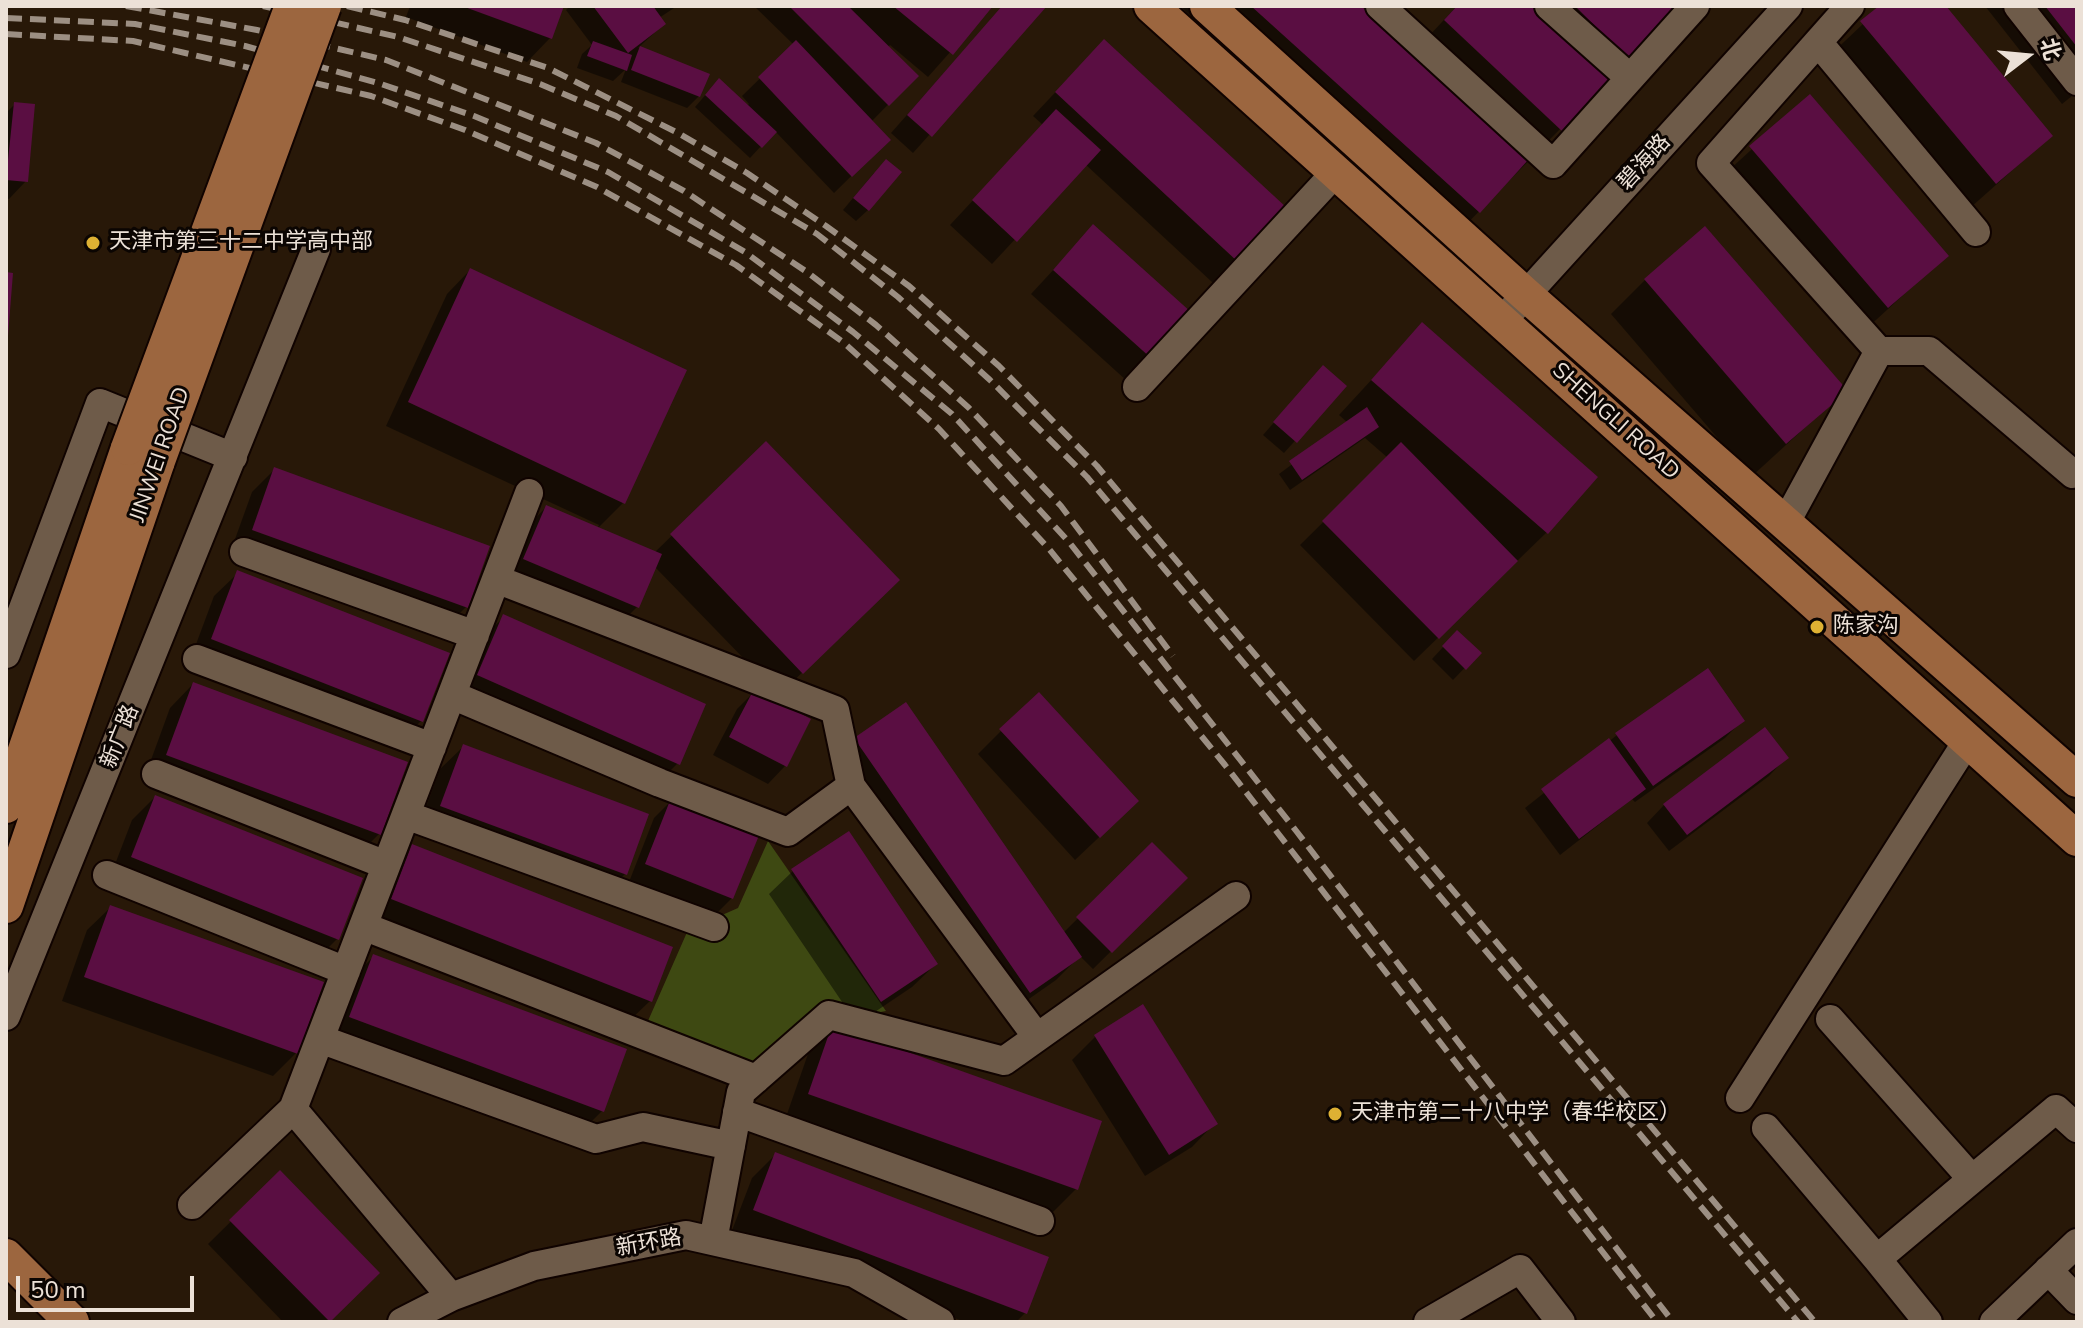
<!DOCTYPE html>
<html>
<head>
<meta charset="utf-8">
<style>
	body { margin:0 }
	#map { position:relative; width:2083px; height:1328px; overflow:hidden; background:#281808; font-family:"Nunito Sans","Noto Sans SC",sans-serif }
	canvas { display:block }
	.frame { position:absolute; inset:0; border:8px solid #ece1d7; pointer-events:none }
	.north { position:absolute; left:1987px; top:16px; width:80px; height:80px; -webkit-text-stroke:6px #0b0502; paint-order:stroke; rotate:74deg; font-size:22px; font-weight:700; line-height:32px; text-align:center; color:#ece1d7 }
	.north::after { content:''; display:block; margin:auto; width:28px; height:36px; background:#ece1d7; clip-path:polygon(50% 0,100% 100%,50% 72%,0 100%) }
	.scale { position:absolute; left:16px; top:1276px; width:178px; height:36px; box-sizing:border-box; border:4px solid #ece1d7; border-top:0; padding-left:10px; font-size:24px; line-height:28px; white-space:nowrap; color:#ece1d7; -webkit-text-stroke:6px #0b0502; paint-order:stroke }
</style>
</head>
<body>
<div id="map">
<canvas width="2083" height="1328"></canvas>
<div class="frame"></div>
<div class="north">北</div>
<div class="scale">50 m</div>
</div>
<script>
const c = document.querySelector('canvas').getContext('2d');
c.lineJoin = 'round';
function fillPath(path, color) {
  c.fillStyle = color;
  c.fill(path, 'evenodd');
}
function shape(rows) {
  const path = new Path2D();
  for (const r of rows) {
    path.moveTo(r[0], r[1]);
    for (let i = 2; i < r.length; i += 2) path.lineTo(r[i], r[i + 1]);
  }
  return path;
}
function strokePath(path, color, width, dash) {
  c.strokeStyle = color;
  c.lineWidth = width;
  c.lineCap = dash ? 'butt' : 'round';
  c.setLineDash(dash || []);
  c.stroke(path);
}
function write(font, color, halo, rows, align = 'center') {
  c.font = font + ' "Nunito Sans","Noto Sans SC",sans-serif';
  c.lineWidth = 6;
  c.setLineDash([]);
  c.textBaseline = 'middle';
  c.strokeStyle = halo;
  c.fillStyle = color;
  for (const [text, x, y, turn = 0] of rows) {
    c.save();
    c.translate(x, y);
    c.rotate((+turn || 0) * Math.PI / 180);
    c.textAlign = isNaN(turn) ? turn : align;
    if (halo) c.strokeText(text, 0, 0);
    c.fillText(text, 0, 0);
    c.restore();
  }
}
fillPath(shape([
	[768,841,886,1011,817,1024,756,1074,644,1030,688,930,738,908]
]), '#3e4912');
fillPath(shape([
	[410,6,562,6,550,38,527,62,406,17],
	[570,6,677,6,659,18,664,24,638,48,707,75,699,96,687,108,621,82,626,69,613,81,577,68,582,54,592,45,566,10],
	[754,6,991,6,928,77,890,45,887,48,916,76,871,122,888,140,834,193,775,131,750,158,695,107,708,92,747,106,749,104,742,96,794,45],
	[1003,6,1045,6,913,153,891,133],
	[1180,6,1360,6,1411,55,1457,6,1681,6,1445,246],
	[1882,6,1943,6,2051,136,1961,216,1828,57],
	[1985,6,2077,6,2077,92,2062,104],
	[1081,65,1236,260,1213,283,1085,164,992,264,950,225,1043,125,1033,116],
	[1810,96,1946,256,1853,341,1716,182],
	[15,104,26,181,9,199,6,198,6,113],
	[874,173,868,210,856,221,843,210],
	[1093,227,1150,357,1127,381,1031,294],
	[470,270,623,503,597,529,654,553,766,444,874,603,779,695,654,566,637,607,620,624,507,577,529,525,546,507,597,529,599,525,386,426,447,294],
	[1645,280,1845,391,1751,477,1611,314],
	[1422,325,1595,477,1546,533,1414,661,1300,545,1388,458,1365,438,1290,490,1279,474,1348,423,1339,415],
	[1312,379,1344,386,1284,453,1263,435],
	[275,469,488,547,466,607,442,631,230,553,252,492],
	[238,573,421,721,398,744,189,663,214,596],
	[504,617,678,763,654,787,455,698,480,640],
	[1457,632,1479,653,1453,680,1432,659],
	[193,684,379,834,356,857,144,779,170,708],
	[754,692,809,720,785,766,768,784,713,755,737,709],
	[905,705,1063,933,1152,845,1185,878,1093,969,1080,956,1056,980,1006,1015,832,763,855,740],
	[1742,721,1725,738,1635,802,1632,799,1560,855,1525,808,1617,735],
	[1001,731,1113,824,1075,860,978,754],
	[464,746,625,874,602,897,418,829,440,769],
	[1786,758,1769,776,1669,851,1647,823,1664,805],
	[155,797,337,939,314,962,109,880,132,820],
	[672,800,732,898,714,916,629,882,654,818],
	[413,846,650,1001,626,1024,369,923,390,870],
	[793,871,936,964,912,987,857,1024,769,894],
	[111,907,296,1053,273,1076,62,1001,87,930],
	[373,957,602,1111,579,1134,327,1041,350,980],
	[1143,1007,1215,1123,1192,1147,1145,1176,1072,1060,1095,1037],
	[833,1028,1076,1189,1053,1212,786,1117,809,1051],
	[775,1155,1025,1313,1016,1322,965,1322,731,1233,752,1178],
	[280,1173,377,1273,328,1322,283,1322,208,1244]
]), '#0007');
fillPath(shape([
	[462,6,564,6,552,39],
	[593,6,653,6,666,24,628,53],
	[789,6,848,6,919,76,889,106],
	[893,6,993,6,953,55],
	[1002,6,1047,6,932,137,907,115],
	[1251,6,1361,6,1529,159,1480,213],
	[1457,6,1533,6,1611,81,1563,132,1444,20],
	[1575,6,1683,6,1629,60],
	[1879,6,1946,6,2053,136,1996,184,1860,21],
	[2045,6,2077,6,2077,47],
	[1104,39,1287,208,1238,262,1055,92],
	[796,40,891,140,852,177,758,77],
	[593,41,632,55,627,71,587,56],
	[640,46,710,74,700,97,631,70],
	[719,78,777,132,762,148,705,95],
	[1810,94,1949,256,1888,308,1749,146],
	[14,102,35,104,28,182,6,180],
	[1056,109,1101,150,1017,242,972,200],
	[886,159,902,172,869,211,853,198],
	[1093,224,1192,313,1152,359,1053,270],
	[1705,226,1848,391,1786,444,1644,279],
	[470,268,687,370,625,504,408,402],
	[6,272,13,273,8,336,6,336],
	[1422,322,1598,477,1548,534,1371,380],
	[1323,365,1347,386,1297,443,1273,422],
	[1367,407,1379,427,1302,480,1289,461],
	[766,441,900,580,803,674,670,534],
	[1401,442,1518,561,1439,639,1322,521],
	[274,467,490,546,468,608,252,530],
	[546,505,662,554,639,608,523,559],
	[237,570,450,653,423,722,211,639],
	[503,614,706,704,680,765,477,675],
	[1457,630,1482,653,1466,670,1442,646],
	[1708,668,1745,721,1653,786,1615,733],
	[193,682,408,762,381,835,166,755],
	[754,689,811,719,787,767,729,737],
	[1039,692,1139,801,1100,838,999,729],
	[906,702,1082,957,1030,993,854,738],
	[1765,727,1789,758,1687,835,1663,804],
	[1609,738,1646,789,1579,839,1541,789],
	[463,744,649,814,627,875,440,806],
	[155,795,363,878,339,940,131,857],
	[671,798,760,833,733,899,645,864],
	[849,831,938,964,881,1002,791,869],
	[1152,842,1188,878,1112,953,1076,917],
	[412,844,673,947,652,1002,391,899],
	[110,905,324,982,298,1054,84,977],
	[373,954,627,1049,604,1112,349,1017],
	[1143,1004,1218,1124,1169,1155,1094,1035],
	[832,1025,1102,1121,1078,1190,808,1094],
	[775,1152,1049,1257,1027,1314,753,1210],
	[280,1170,380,1273,330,1322,229,1220]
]), '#5a0e42');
const minor = shape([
	[1380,6,1553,164,1695,6],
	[1549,6,1630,78],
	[1850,6,1818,42,1976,232],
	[2018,6,2077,81],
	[1818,42,1711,163,1879,351],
	[1502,321,1788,6],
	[1137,387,1337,171],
	[1786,522,1879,351,1929,351,2073,474,2077,473],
	[244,552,475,635],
	[496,579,835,710,851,786,1037,1037],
	[6,654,100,403,233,457],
	[197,659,432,747],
	[452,695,660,783,788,832,851,786],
	[156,774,386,865],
	[406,815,714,927],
	[107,875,346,971],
	[363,926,756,1079],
	[6,1016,316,249],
	[1830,1019,1972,1179],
	[320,1039,596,1139,643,1127,731,1146],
	[1740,1098,1968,740],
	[737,1112,1040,1221],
	[1766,1128,1877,1259,2056,1109,2077,1128],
	[192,1205,293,1109],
	[713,1241,741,1092,829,1015,1004,1061,1236,896],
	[1877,1259,1928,1322],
	[2048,1270,2077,1300],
	[451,1297,293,1109,529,493],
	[402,1322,451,1297,534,1266,686,1235,854,1273,940,1322],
	[1428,1322,1520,1269,1561,1322],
	[1994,1322,2077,1243]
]);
const major = shape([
	[1151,6,2077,839],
	[1207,6,1525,294,2077,780],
	[6,806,128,448],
	[6,906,158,461],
	[6,1256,72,1322]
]);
strokePath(minor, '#100300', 32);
strokePath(major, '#100300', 38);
strokePath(minor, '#6e5b49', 28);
strokePath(major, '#9c663f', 34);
strokePath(shape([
	[126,6,257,30,386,60,596,143,684,191,807,272,876,325,969,408,1061,506,1173,656],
	[263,6,398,37,540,84,616,116,817,234,898,297,990,380,1087,477,1798,1322],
	[347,6,405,20,548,68,678,133,747,173,826,226,909,286,999,366,1097,466,1815,1322],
	[6,18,135,24,245,46,378,83,474,116,608,172,745,252,853,332,952,414,1069,542,1297,832,1673,1322],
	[6,34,133,41,371,96,465,130,597,187,736,265,843,342,939,429,1049,549,1225,765,1657,1322]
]), '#9c8f83', 6, [16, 8]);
const majorBridge = shape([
	[128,448,292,6],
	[158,461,324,6]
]);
strokePath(majorBridge, '#100300', 38, []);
strokePath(majorBridge, '#9c663f', 34);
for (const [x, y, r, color] of [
	[93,243,8,"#deb133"],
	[1817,627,8,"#deb133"],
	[1335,1114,8,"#deb133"]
]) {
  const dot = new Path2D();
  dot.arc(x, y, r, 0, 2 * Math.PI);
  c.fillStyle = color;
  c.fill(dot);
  strokePath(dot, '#0b0502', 3);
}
write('22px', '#ece1d7', '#0b0502', [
	["碧海路",1645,163,-48],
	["SHENGLI ROAD",1615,422,42],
	["JINWEI ROAD",161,455,-71],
	["新广路",121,737,-68],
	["新环路",649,1244,-10]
]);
write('22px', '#ece1d7', '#0b0502', [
	["天津市第三十二中学高中部",109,243],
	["陈家沟",1833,627],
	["天津市第二十八中学（春华校区）",1351,1114]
], 'left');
</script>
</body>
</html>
